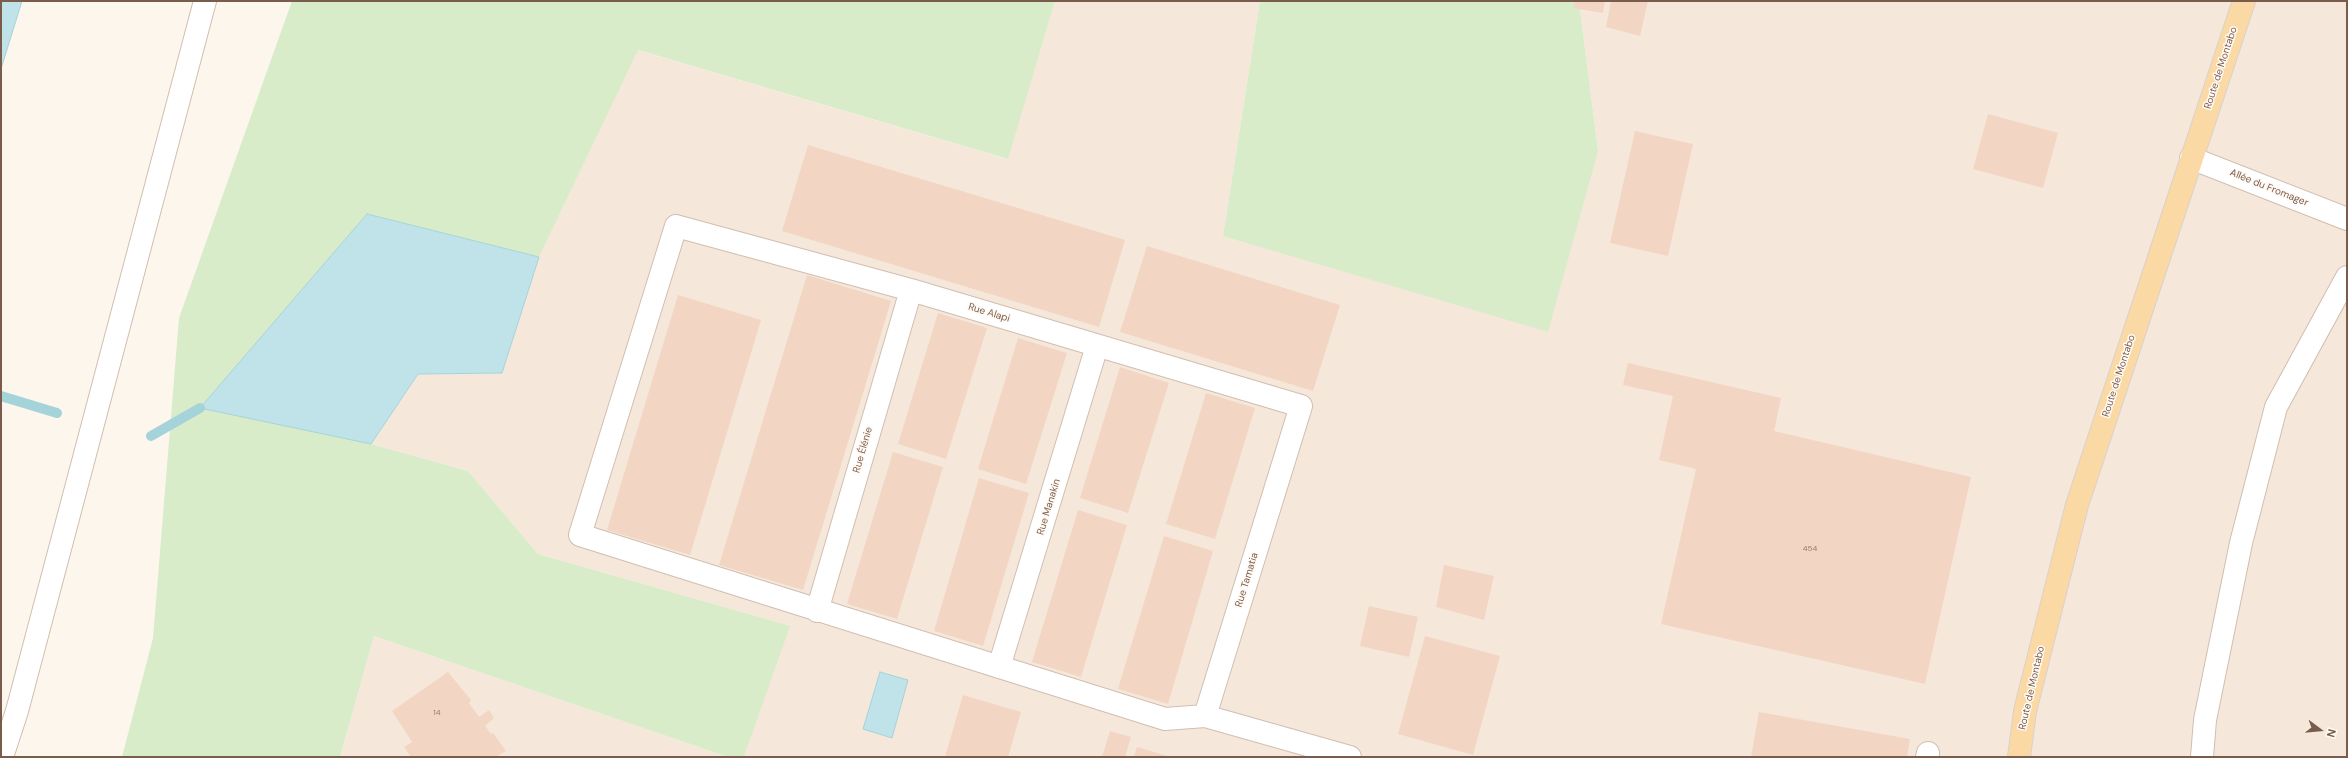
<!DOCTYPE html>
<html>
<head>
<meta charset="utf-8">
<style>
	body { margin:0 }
	#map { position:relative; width:2348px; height:758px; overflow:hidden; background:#fdf6ec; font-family:"DM Sans",sans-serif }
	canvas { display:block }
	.frame { position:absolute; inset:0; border:2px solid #7a5c4d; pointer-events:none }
	.north { position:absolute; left:2300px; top:710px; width:40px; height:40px; -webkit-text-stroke:3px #fffaf3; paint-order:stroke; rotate:106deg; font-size:11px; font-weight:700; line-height:16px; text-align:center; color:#7a5c4d }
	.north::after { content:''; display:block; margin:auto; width:14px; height:18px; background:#7a5c4d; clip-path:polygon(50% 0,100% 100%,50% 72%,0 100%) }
</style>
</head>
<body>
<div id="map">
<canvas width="2348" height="758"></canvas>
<div class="frame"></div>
<div class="north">N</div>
</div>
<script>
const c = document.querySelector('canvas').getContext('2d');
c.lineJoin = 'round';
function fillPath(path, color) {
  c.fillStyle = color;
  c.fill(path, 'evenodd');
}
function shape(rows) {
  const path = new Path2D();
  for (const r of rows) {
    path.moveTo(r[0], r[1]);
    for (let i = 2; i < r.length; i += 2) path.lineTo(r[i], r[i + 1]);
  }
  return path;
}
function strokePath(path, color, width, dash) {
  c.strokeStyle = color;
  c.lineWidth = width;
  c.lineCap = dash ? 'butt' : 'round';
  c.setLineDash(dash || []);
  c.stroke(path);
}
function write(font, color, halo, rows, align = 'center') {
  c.font = font + ' "DM Sans",sans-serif';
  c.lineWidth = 3;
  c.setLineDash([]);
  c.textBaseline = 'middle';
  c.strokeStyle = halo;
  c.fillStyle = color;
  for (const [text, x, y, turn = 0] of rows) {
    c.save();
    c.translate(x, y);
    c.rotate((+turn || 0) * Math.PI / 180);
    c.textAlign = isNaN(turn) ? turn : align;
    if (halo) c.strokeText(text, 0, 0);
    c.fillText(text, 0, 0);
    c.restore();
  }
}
fillPath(shape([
	[1055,1,1260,1,1223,236,1598,151,1579,1,2347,1,2347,757,744,757,789,626,538,554,468,471,371,444,418,374,502,373,539,257,637,50,1007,159],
	[374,636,728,757,340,757]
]), '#f5e8da');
fillPath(shape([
	[292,1,1055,1,1008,159,638,50,539,257,367,214,200,408,371,444,468,471,538,554,790,626,744,757,728,757,374,636,340,757,122,757,153,638,179,318],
	[1260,1,1579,1,1598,151,1548,332,1223,236]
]), '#d8ecc9');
const water = shape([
	[1,1,22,1,1,69,1,1],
	[367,214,539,257,502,373,418,374,371,444,200,408,367,214],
	[880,672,908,680,892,738,863,729,880,672]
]);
fillPath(water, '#bfe3e8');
strokePath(water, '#a5d3da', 1);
strokePath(shape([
	[1,396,57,413],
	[151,436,200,408]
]), '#a5d3da', 10);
fillPath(shape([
	[1575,1,1605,1,1603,13,1573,8],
	[1611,1,1648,1,1640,36,1606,27],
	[1988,114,2058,133,2043,188,1973,169],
	[1635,131,1693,144,1668,256,1610,243],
	[808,145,1125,240,1099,327,782,231],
	[1147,246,1340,305,1313,391,1120,332],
	[807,275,891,301,803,590,719,565],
	[678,295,761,320,690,555,607,530],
	[938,313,987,328,946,459,898,444],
	[1018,338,1067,353,1026,484,978,469],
	[1628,363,1781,398,1774,431,1971,477,1925,684,1661,624,1696,469,1659,460,1673,396,1623,385],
	[1120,367,1169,383,1128,513,1080,498],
	[1206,393,1255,408,1215,539,1166,524],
	[893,452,943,467,897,619,847,604],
	[979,478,1029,493,983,646,934,631],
	[1078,510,1127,525,1081,677,1032,662],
	[1164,536,1213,551,1168,704,1118,689],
	[1444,565,1494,576,1484,620,1436,607],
	[1369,606,1418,617,1409,657,1360,646],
	[1425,636,1500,656,1473,755,1398,734],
	[448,672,471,700,469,703,479,717,489,710,494,718,485,726,491,734,493,733,506,751,496,757,411,757,404,747,412,742,392,711],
	[963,695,1021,712,1008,757,945,757],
	[1759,712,1910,739,1907,757,1751,757],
	[1110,731,1131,737,1125,757,1102,757],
	[1137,747,1171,757,1134,757]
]), '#f3d5c3');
const minor = shape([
	[2191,158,2347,219],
	[676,226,911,290,1301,406,1205,716,1165,719,580,535,676,226],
	[817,611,911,290],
	[999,667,1097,346],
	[1205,716,1350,757],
	[2,757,17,711,205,1],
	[1927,757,1928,753],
	[2202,757,2205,720,2241,543,2276,407,2347,277]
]);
const major = shape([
	[2019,757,2025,711,2077,505,2244,1]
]);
strokePath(minor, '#d1beb0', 24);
strokePath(major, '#dad1cd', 24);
strokePath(minor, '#fff', 22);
strokePath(major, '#fbd9a5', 22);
write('8px', '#987a6a', null, [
	["454",1810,549],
	["14",437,713]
]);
write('10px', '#7a5c4d', '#fffaf3', [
	["Route de Montabo",2221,68,-72],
	["Allée du Fromager",2269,188,22],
	["Rue Alapi",989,313,17],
	["Route de Montabo",2119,376,-72],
	["Rue Élénie",863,450,-74],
	["Rue Manakin",1049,507,-73],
	["Rue Tamatia",1247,580,-73],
	["Route de Montabo",2032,688,-77]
]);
</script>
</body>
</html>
